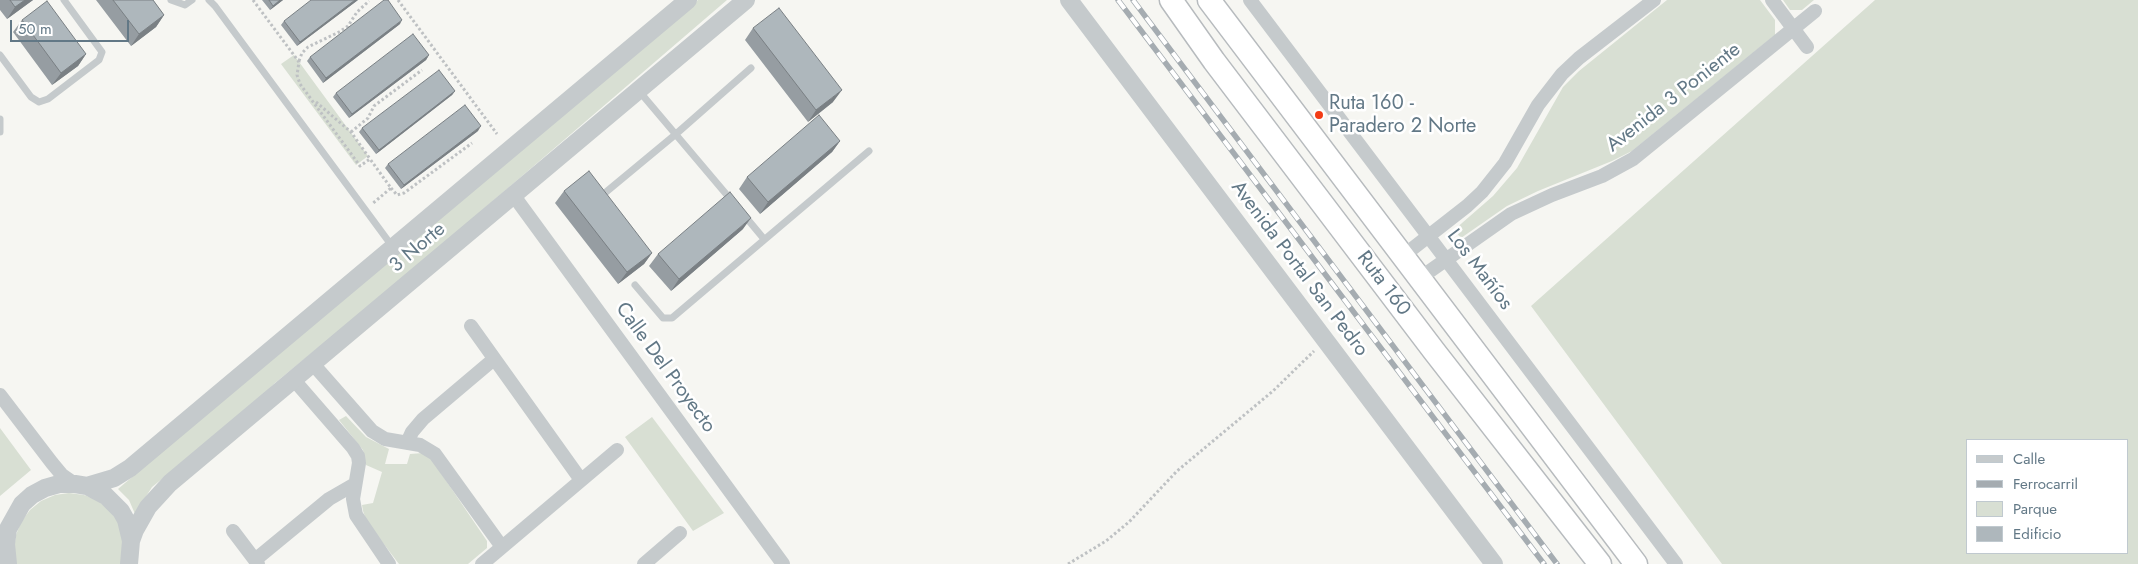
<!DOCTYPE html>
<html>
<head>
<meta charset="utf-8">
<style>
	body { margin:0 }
	#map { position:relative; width:2138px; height:564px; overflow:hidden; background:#f6f6f2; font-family:Jost,sans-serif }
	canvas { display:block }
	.legend { position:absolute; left:1966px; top:439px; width:162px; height:115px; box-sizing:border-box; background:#fff; border:1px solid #c0c9cf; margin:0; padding:6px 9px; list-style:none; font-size:15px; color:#627886 }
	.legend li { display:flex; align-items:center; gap:10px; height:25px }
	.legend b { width:25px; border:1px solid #c0c9cf }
	.scale { position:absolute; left:10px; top:20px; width:119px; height:22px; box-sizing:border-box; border:2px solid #627886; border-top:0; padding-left:6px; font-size:15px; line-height:18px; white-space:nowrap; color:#627886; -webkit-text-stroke:4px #fff; paint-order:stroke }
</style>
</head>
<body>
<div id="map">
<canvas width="2138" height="564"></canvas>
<ul class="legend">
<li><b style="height:6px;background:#c5cacc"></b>Calle</li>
<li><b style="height:6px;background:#a5acb1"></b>Ferrocarril</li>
<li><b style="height:14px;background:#d8dfd3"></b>Parque</li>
<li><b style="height:14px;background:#aeb7bc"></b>Edificio</li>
</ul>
<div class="scale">50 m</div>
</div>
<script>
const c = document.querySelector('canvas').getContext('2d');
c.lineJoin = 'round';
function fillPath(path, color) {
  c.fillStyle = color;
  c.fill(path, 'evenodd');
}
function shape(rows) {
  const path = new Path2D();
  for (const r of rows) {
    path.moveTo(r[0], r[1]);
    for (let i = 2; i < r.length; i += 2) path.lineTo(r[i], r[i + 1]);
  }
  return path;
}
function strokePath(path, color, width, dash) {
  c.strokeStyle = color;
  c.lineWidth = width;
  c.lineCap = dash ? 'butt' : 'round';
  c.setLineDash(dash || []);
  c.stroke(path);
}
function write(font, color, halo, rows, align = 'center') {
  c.font = font + ' Jost,sans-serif';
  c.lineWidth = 5;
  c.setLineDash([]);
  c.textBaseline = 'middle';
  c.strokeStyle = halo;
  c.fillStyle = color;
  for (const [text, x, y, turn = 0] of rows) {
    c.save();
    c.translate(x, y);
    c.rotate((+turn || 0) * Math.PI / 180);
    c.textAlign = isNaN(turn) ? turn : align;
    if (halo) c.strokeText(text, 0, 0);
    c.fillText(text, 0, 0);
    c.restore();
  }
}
fillPath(shape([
	[698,0,727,0,401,280,275,383,239,417,152,487,135,514,129,500,118,489,125,483],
	[1667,0,1760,0,1775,20,1775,35,1632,151,1612,161,1538,191,1507,206,1461,238,1454,230,1493,196,1517,168,1563,87,1579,71],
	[1783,0,1814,0,1802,10,1790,10],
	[1875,0,2138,0,2138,564,1722,564,1531,306],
	[1967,440,2127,440,2127,553,1967,553],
	[294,55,368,156,356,165,281,64],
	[346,416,366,437,389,449,385,464,407,464,410,454,423,453,430,457,487,541,487,548,468,564,399,564,367,522,363,511,362,505,373,503,382,472,366,465,363,450,339,420],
	[652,417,724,513,693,531,625,437],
	[0,428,31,470,0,496],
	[69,493,84,495,97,500,109,510,118,521,124,535,123,564,16,564,14,549,16,535,21,522,30,510,41,501,55,495]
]), '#d8dfd3');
const trunk = shape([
	[1171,0,1214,61,1434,351,1600,564],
	[1209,0,1636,564]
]);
strokePath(trunk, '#b7bbbe', 25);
strokePath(shape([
	[253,0,299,62,297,75,300,84,360,166,370,159,391,188,372,204],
	[398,0,497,134],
	[299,61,302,53,308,47,339,32,348,26,357,12,369,1],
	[316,102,351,132,370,159],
	[351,132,368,118,374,106,422,70],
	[391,188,397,195,404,193,472,143],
	[1068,564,1106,541,1129,522,1177,471,1273,391,1314,351]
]), '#bec1c3', 3, [2.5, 2.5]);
strokePath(shape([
	[171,0,185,5,192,0],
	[209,0,215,6,392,246],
	[0,55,31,97,39,102,48,99,99,60,102,52,64,0],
	[639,91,732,201],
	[0,119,0,132],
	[600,197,676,134,751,68],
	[744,215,764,239],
	[635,285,663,318,672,318,869,151]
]), '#c5cacc', 7);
strokePath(shape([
	[1250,0,1676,564],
	[1772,0,1807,47],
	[514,196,783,564],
	[1403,256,1467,206,1482,192,1505,163,1538,105,1562,74,1579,58,1654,0],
	[1420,278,1511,214,1552,195,1602,176,1633,159,1815,11],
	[471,326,581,480],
	[313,364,372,431,385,439,420,445,435,454,502,547],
	[294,380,353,448,358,456,359,463,353,499,356,515,389,564],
	[0,395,52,463,62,475,75,484],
	[407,443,412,432,423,419,494,359],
	[233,531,258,564],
	[255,560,329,499,355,484],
	[482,564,617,450],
	[644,564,680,533]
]), '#c5cacc', 14);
strokePath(shape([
	[1069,0,1494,564],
	[87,486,114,478,130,468,688,0],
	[131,541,135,530,148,507,170,483,746,0],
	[8,564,6,544,8,529,22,504,32,495,45,488,59,484,75,484,87,486,106,496,121,511,126,520,131,541,129,564]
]), '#c5cacc', 18);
strokePath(trunk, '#fff', 22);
const rail = shape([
	[1118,0,1544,564],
	[1133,0,1557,564]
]);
strokePath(rail, '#a5acb1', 5.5);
strokePath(rail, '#fff', 4, [11]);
fillPath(shape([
	[0,0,33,0,7,19,0,10],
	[96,0,153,0,164,15,156,27,131,46],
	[262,0,283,0,270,10],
	[358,0,297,46,281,25,284,21],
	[22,20,86,54,78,66,52,85,13,32],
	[400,24,323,83,307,61,310,57],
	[753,28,833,102,808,122,745,40],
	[429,55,426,60,349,118,333,97,336,93],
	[455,91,452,95,376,154,359,132,362,128],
	[478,131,401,189,385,168,388,164],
	[840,141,832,152,760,214,739,189,747,177],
	[564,191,652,253,644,264,618,284,555,203],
	[743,229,671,291,649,266,658,254]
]), '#969da2');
fillPath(shape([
	[25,0,33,0,7,19,15,7],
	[280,0,283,0,270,10,273,6],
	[355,0,358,0,297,46,300,42],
	[164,15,156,27,131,46,139,34],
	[402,20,400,24,323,83,326,78],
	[86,54,78,66,52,85,61,73],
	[429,55,426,60,349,118,352,114],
	[842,90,833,102,808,122,816,110],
	[455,91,452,95,376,154,379,150],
	[481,126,478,131,401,189,404,185],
	[840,141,832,152,760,214,768,202],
	[751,218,743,229,671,291,679,279],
	[652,253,644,264,618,284,627,272]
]), '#7a8084');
const building = shape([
	[10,0,25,0,15,7,10,0],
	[113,0,153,0,164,15,139,34,113,0],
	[269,0,280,0,273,6,269,0],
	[311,0,355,0,300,42,284,21,311,0],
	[384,0,388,0,402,20,326,78,310,57,384,0],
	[47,1,86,54,61,73,22,20,47,1],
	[779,8,842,90,816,110,753,28,779,8],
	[413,34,429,55,352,114,336,93,413,34],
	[439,70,455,91,379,150,362,128,439,70],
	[465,105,481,126,404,185,388,164,465,105],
	[819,115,840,141,768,202,747,177,819,115],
	[589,171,652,253,627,272,564,191,589,171],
	[730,192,751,218,679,279,658,254,730,192]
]);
fillPath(building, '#aeb7bc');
strokePath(building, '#7a8084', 1);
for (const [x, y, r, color] of [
	[1319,115,5,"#f33c15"]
]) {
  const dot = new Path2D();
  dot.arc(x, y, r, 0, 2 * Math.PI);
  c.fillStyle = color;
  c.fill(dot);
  strokePath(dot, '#fff', 2);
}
write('20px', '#627886', '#fff', [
	["Avenida 3 Poniente",1674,98,-38],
	["3 Norte",418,248,-40],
	["Avenida Portal San Pedro",1299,269,53],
	["Los Mañíos",1479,270,53],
	["Ruta 160",1383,284,53],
	["Calle Del Proyecto",665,368,54]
]);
write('20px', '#627886', '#fff', [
	["Ruta 160 -",1329,104],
	["Paradero 2 Norte",1329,127]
], 'left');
</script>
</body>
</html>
